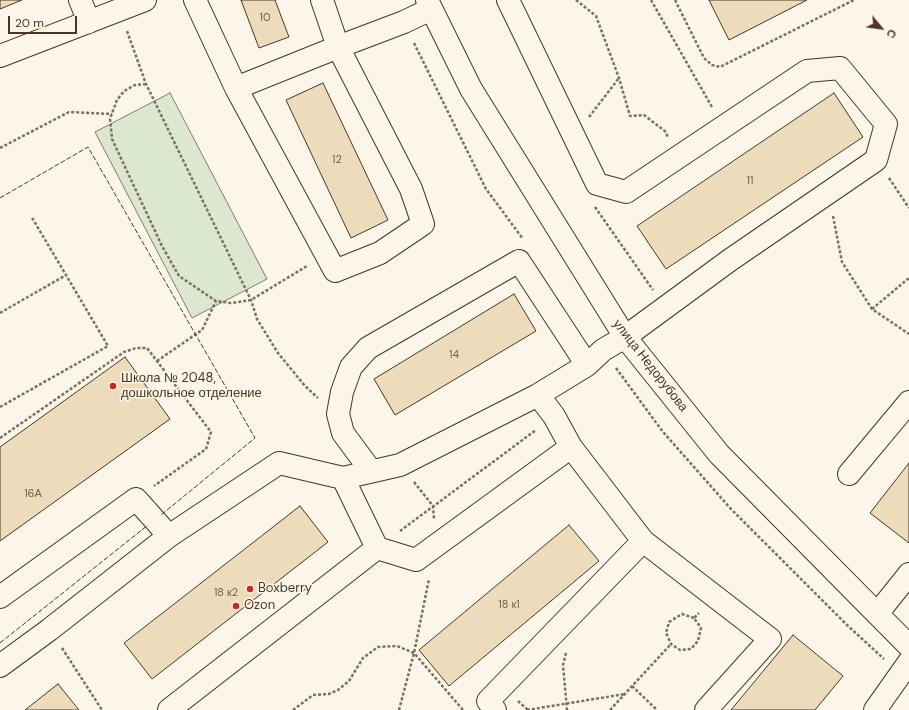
<!DOCTYPE html>
<html>
<head>
<meta charset="utf-8">
<style>
	body { margin:0 }
	#map { position:relative; width:909px; height:710px; overflow:hidden; background:#fbf6e9; font-family:"DM Sans",sans-serif }
	canvas { display:block }
	.north { position:absolute; left:861px; top:8px; width:40px; height:40px; -webkit-text-stroke:3px #fbf6e9; paint-order:stroke; rotate:119deg; font-size:11px; font-weight:700; line-height:16px; text-align:center; color:#4a3520 }
	.north::after { content:''; display:block; margin:auto; width:14px; height:18px; background:#4a3520; clip-path:polygon(50% 0,100% 100%,50% 72%,0 100%) }
	.scale { position:absolute; left:8px; top:16px; width:69px; height:18px; box-sizing:border-box; border:2px solid #4a3520; border-top:0; padding-left:5px; font-size:12px; line-height:14px; white-space:nowrap; color:#4a3520; -webkit-text-stroke:3px #fbf6e9; paint-order:stroke }
</style>
</head>
<body>
<div id="map">
<canvas width="909" height="710"></canvas>
<div class="north">С</div>
<div class="scale">20 m</div>
</div>
<script>
const c = document.querySelector('canvas').getContext('2d');
c.lineJoin = 'round';
function fillPath(path, color) {
  c.fillStyle = color;
  c.fill(path, 'evenodd');
}
function shape(rows) {
  const path = new Path2D();
  for (const r of rows) {
    path.moveTo(r[0], r[1]);
    for (let i = 2; i < r.length; i += 2) path.lineTo(r[i], r[i + 1]);
  }
  return path;
}
function strokePath(path, color, width, dash) {
  c.strokeStyle = color;
  c.lineWidth = width;
  c.lineCap = dash ? 'butt' : 'round';
  c.setLineDash(dash || []);
  c.stroke(path);
}
function write(font, color, halo, rows, align = 'center') {
  c.font = font + ' "DM Sans",sans-serif';
  c.lineWidth = 3;
  c.setLineDash([]);
  c.textBaseline = 'middle';
  c.strokeStyle = halo;
  c.fillStyle = color;
  for (const [text, x, y, turn = 0] of rows) {
    c.save();
    c.translate(x, y);
    c.rotate((+turn || 0) * Math.PI / 180);
    c.textAlign = isNaN(turn) ? turn : align;
    if (halo) c.strokeText(text, 0, 0);
    c.fillText(text, 0, 0);
    c.restore();
  }
}
const green = shape([
	[170,93,267,279,192,318,95,132,170,93]
]);
fillPath(green, '#dce7d0');
strokePath(green, '#887966', 1);
const building = shape([
	[0,0,22,0,0,9,0,0],
	[241,0,275,0,289,37,259,48,241,0],
	[709,0,807,0,729,40,709,0],
	[323,83,388,220,351,238,286,100,323,83],
	[834,93,863,137,666,269,637,226,834,93],
	[514,294,536,331,395,415,374,379,514,294],
	[125,357,170,419,0,541,0,447,125,357],
	[909,463,909,543,870,513,909,463],
	[300,506,328,542,152,679,124,643,300,506],
	[569,525,599,561,449,686,419,650,569,525],
	[793,635,843,676,815,710,731,710,793,635],
	[58,684,79,710,25,710,58,684]
]);
fillPath(building, '#ecdcbc');
strokePath(building, '#4a3520', 1);
const minor = shape([
	[80,0,89,22],
	[195,0,236,88,338,47,404,22,431,9],
	[427,0,471,89,625,337,719,454,909,646],
	[0,56,145,0],
	[236,88,335,271,380,253,423,224,411,189,338,47,322,0],
	[571,447,643,541,770,639,706,710],
	[371,471,343,433,338,414,342,392,351,367,368,348,519,261,587,365],
	[849,474,909,402],
	[343,478,377,548,416,560,571,447,554,416,538,395],
	[0,597,136,499,169,536],
	[877,614,909,574],
	[0,666,49,630,169,536,279,463,343,478,400,465,538,395,587,365,603,350,625,337,730,260,876,160,886,124,840,68,807,71,626,192,597,184,508,0],
	[169,710,377,548],
	[495,710,488,701,643,541],
	[875,710,909,662]
]);
strokePath(minor, '#4a3520', 24);
strokePath(shape([
	[576,0,596,16,619,78,630,116,644,115,666,132,668,138],
	[651,0,712,107],
	[675,0,704,58,712,65,720,67,854,0],
	[127,31,146,84,251,300,257,319,278,353,305,386,318,398],
	[414,43,486,189,523,239],
	[146,84,135,85,124,91,117,100,110,119,112,139,162,246,179,276,216,301,231,303,251,300,307,266],
	[589,117,619,78],
	[0,148,69,112,112,114],
	[889,178,909,208],
	[595,207,653,290],
	[833,216,842,262,872,309,909,334],
	[872,309,909,278],
	[0,313,66,275],
	[157,361,202,330,216,301],
	[616,368,663,432,731,509,847,625,884,659],
	[0,407,108,346,31,216],
	[0,438,124,352,136,348,147,348,211,432,206,449,154,486],
	[414,482,433,506,434,519],
	[400,531,536,430],
	[694,618,682,614,669,622,666,633,671,644,680,650,691,649,698,641,701,628,694,618,699,613],
	[62,648,102,710],
	[566,653,563,665,567,710],
	[632,686,657,710],
	[518,701,528,710],
	[293,710,313,695,329,694,338,690,349,681,363,658,378,647,397,646,414,653,463,710],
	[399,710,414,653,429,579],
	[527,710,625,694],
	[610,710,671,644]
]), '#7f6f5c', 2.5, [3, 2]);
strokePath(minor, '#fbf6e9', 22);
strokePath(shape([
	[0,198,88,147,255,438,161,515],
	[0,643,148,525]
]), '#4a3520', 1, [5, 2]);
for (const [x, y, r, color] of [
	[113,386,4,"#c62828"],
	[250,589,4,"#c62828"],
	[236,606,4,"#c62828"]
]) {
  const dot = new Path2D();
  dot.arc(x, y, r, 0, 2 * Math.PI);
  c.fillStyle = color;
  c.fill(dot);
  strokePath(dot, '#fbf6e9', 1.5);
}
write('11px', '#725f47', null, [
	["10",265,18],
	["12",337,160],
	["11",750,181],
	["14",454,355],
	["16А",33,494],
	["18 к2",226,593],
	["18 к1",509,605]
]);
write('13px', '#4a3520', '#fbf6e9', [
	["улица Недорубова",650,366,52]
]);
write('13px', '#4a3520', '#fbf6e9', [
	["Школа № 2048,",121,379],
	["дошкольное отделение",121,394],
	["Boxberry",258,589],
	["Ozon",244,606]
], 'left');
</script>
</body>
</html>
